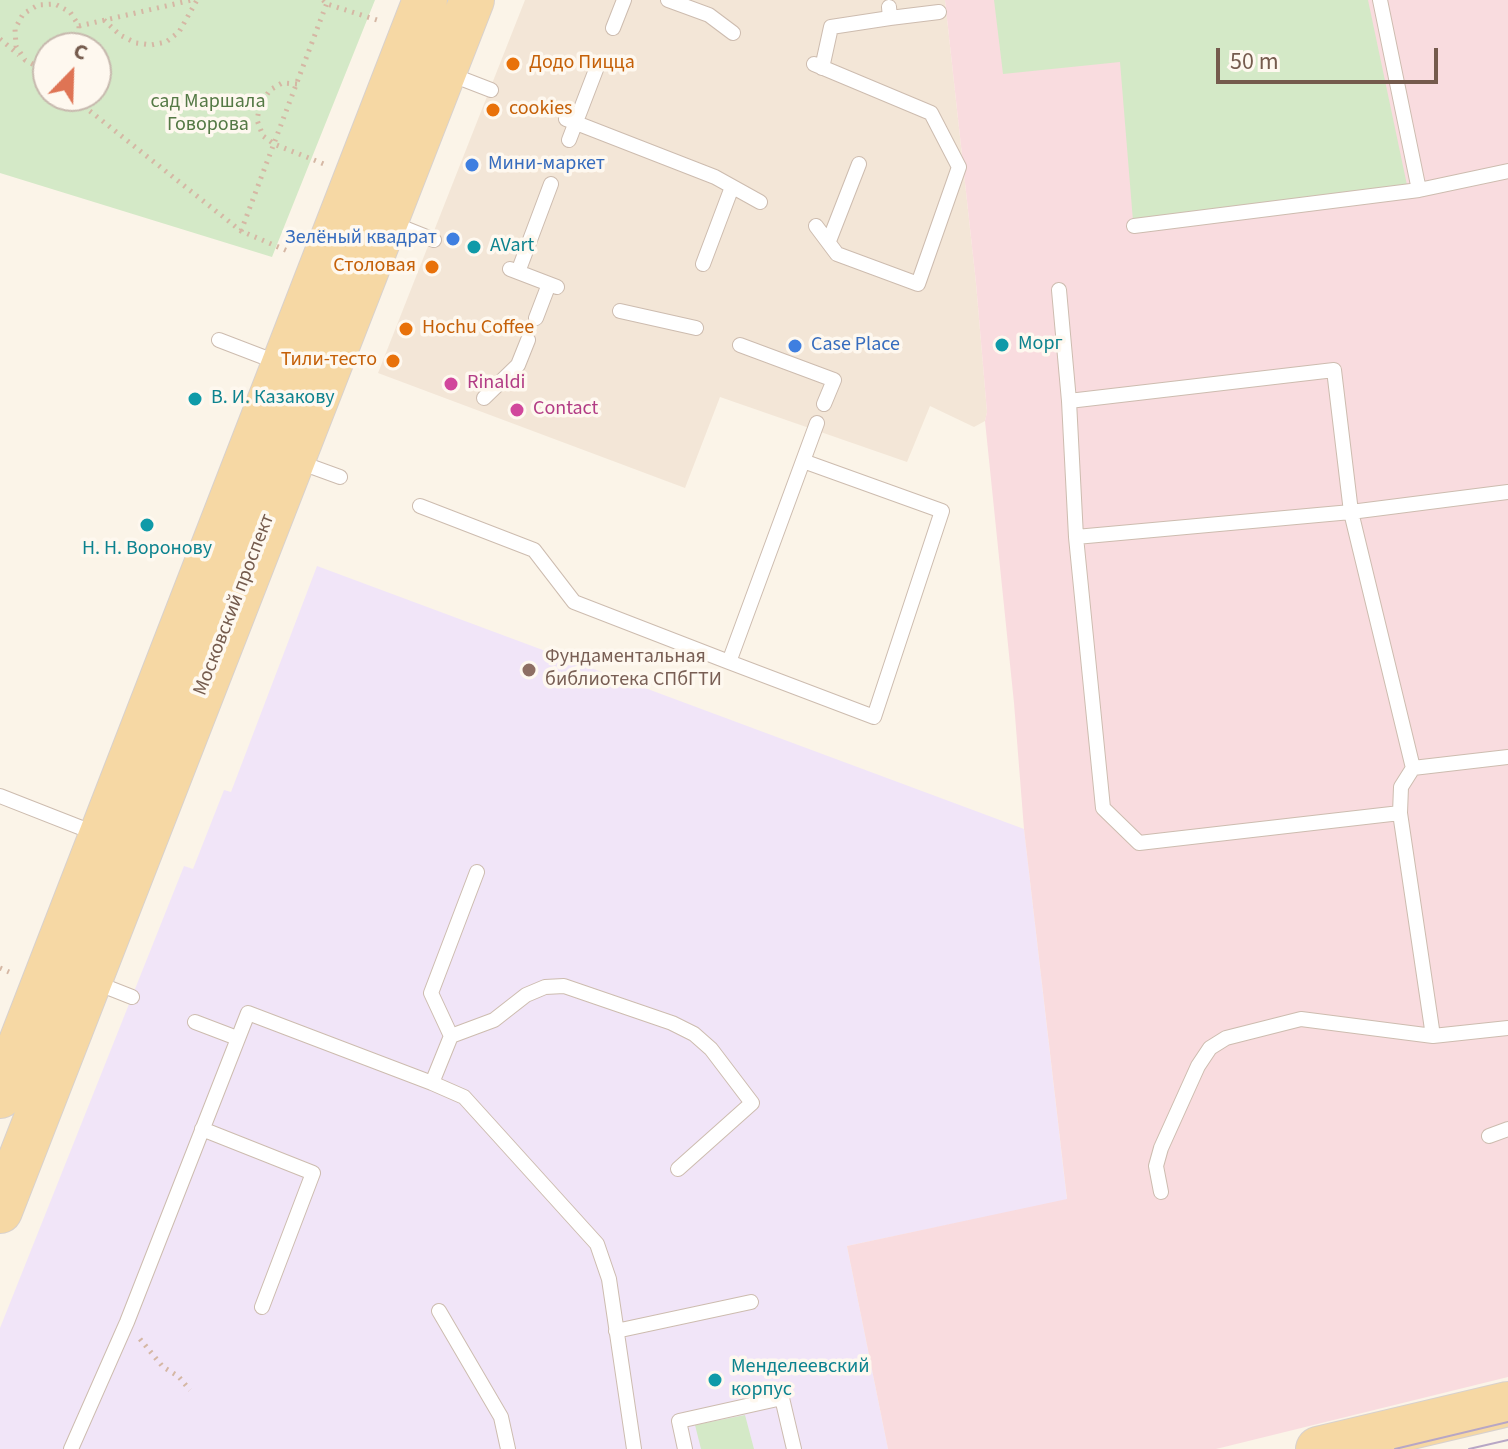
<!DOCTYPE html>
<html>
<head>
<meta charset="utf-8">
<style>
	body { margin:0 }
	#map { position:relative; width:1508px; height:1449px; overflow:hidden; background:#fbf4e8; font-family:"Source Sans 3",sans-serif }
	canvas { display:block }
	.north { position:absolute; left:32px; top:32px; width:80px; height:80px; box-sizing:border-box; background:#fef8ef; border:2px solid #c7b9ae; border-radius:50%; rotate:23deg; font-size:22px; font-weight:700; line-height:32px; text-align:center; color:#755b4d }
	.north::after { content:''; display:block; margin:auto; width:28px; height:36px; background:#df7454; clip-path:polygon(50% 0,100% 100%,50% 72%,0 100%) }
	.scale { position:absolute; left:1216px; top:48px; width:222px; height:36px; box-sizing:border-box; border:4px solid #755b4d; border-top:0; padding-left:10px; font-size:24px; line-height:28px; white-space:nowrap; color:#755b4d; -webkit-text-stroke:6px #fef8ef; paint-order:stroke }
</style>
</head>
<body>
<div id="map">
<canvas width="1508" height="1449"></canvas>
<div class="north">С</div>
<div class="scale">50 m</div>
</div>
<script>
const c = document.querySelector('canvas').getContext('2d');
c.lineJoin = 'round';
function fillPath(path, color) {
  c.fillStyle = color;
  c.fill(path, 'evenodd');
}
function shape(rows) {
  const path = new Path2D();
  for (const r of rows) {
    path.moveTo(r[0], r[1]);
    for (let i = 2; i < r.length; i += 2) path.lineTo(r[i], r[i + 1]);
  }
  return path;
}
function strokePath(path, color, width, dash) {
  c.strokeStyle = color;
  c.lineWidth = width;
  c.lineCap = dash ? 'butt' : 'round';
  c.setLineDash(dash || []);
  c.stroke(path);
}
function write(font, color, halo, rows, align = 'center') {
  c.font = font + ' "Source Sans 3",sans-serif';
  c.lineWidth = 7;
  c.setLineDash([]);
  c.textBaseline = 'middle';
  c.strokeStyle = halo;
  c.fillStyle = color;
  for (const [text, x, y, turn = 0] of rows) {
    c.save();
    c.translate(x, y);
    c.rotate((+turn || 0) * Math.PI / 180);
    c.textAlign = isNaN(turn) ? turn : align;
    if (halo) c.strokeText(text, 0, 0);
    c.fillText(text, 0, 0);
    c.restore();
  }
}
fillPath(shape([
	[525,0,945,0,976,283,987,412,985,421,974,427,930,406,907,462,720,397,685,488,378,373]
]), '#f3e6d7');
fillPath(shape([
	[317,566,1024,829,1067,1200,847,1246,888,1449,0,1449,0,1328,184,866,193,869,224,790,231,792]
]), '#f1e5f8');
fillPath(shape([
	[945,0,1508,0,1508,1377,1216,1449,888,1449,847,1246,1067,1199,1024,829,1014,703,985,421,987,412,976,283]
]), '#f9dcdf');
fillPath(shape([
	[0,0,375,0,272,257,0,173],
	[48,48,96,48,96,96,48,96],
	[994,0,1368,0,1407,185,1133,221,1120,62,1003,74],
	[745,1415,754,1449,701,1449,695,1425]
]), '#d4e9c7');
const service = shape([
	[668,0,709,15,733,33],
	[1380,0,1419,190],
	[890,18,939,12],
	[613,28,624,0],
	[814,64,931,113,959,167,918,284,837,254,816,226],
	[822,68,831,27,890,18,889,7],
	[447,73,491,90],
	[566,119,715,177,760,202],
	[569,140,597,67],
	[389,222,434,240],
	[1134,226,1419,190,1508,171],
	[829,241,859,164],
	[703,264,732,187],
	[510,269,557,287],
	[518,272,551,184],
	[1059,290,1069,401,1076,537,1103,808,1139,843,1400,813],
	[620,311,696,328],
	[536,318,549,284],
	[219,340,279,363],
	[740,345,834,380,824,404],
	[484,398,518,365,528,340],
	[1069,401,1334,370,1351,512,1413,768,1401,787,1400,813,1433,1036],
	[296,461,340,477],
	[803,461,817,423],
	[420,506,534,550,574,602,729,662,874,717,942,511,803,461,729,662],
	[1076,537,1351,512,1508,492],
	[1413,768,1508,757],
	[0,796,97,834],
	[94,982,132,997],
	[195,1022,237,1038],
	[451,1036,431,993,477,872],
	[432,1083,464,1097,597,1244,609,1279,634,1449],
	[202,1129,313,1173,262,1307],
	[1489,1136,1508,1129],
	[1161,1192,1156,1166,1161,1148,1198,1066,1210,1048,1226,1038,1301,1019,1433,1036,1508,1028],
	[439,1311,501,1417,508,1449],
	[616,1331,751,1302],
	[71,1449,127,1322,248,1013,432,1083,451,1036,494,1020,526,995,545,987,564,986,672,1023,694,1034,711,1049,752,1103,678,1169],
	[685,1449,679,1421,782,1398,794,1449]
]);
const primary = shape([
	[0,1096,425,0],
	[0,1211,472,0],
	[1318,1449,1508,1404]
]);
strokePath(service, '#cdbcaf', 16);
strokePath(primary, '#d8d1cd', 46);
strokePath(shape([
	[323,0,327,4,380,21],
	[104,20,120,35,136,43,151,45,166,42,179,32,197,0],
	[79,26,192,0],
	[0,39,19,55],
	[48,68,40,68,25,60,16,46,15,29,23,14,38,5,55,4,70,12,79,26,79,43,77,48],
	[36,69,48,78],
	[297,84,282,83,270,90,260,105,257,120,263,136,274,144,324,164],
	[71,96,241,231,290,252],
	[241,231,328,0],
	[0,968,9,972],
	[140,1339,163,1367,178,1376,190,1390]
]), '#d5b7a4', 5, [2, 6]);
strokePath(service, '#fff', 14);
strokePath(primary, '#f6d8a4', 44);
strokePath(shape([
	[1395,1449,1508,1422],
	[1469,1449,1508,1440]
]), '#b7a6c5', 2);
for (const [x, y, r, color] of [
	[513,64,8,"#e8710a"],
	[493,110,8,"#e8710a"],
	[472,165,8,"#3f7fe0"],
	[453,239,8,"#3f7fe0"],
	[474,247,8,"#0f9aa8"],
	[432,267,8,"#e8710a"],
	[406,329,8,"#e8710a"],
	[1002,345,8,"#0f9aa8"],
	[795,346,8,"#3f7fe0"],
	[393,361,8,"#e8710a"],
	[451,384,8,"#d1479c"],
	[195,399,8,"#0f9aa8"],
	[517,410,8,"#d1479c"],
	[147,525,8,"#0f9aa8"],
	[529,670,8,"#8d6e63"],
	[715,1380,8,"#0f9aa8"]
]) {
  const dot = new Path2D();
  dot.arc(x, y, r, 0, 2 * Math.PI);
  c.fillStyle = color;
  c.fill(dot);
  strokePath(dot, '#fef8ef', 3);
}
write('20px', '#c56008', '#fef8ef', [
	["Додо Пицца",529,64],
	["cookies",509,110],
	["Столовая",416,267,"right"],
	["Hochu Coffee",422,329],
	["Тили-тесто",377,361,"right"]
], 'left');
write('20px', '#547945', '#fef8ef', [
	["сад Маршала",208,103],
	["Говорова",208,126]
]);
write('20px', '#366cbe', '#fef8ef', [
	["Мини-маркет",488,165],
	["Зелёный квадрат",437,239,"right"],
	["Case Place",811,346]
], 'left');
write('20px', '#0d838f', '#fef8ef', [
	["AVart",490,247],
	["Морг",1018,345],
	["В. И. Казакову",211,399],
	["Н. Н. Воронову",147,550,"center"],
	["Менделеевский",731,1368],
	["корпус",731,1391]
], 'left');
write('20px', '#b23c85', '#fef8ef', [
	["Rinaldi",467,384],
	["Contact",533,410]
], 'left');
write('20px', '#755b4d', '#fef8ef', [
	["Московский проспект",235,605,-69]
]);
write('20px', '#785e54', '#fef8ef', [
	["Фундаментальная",545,658],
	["библиотека СПбГТИ",545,681]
], 'left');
</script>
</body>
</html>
